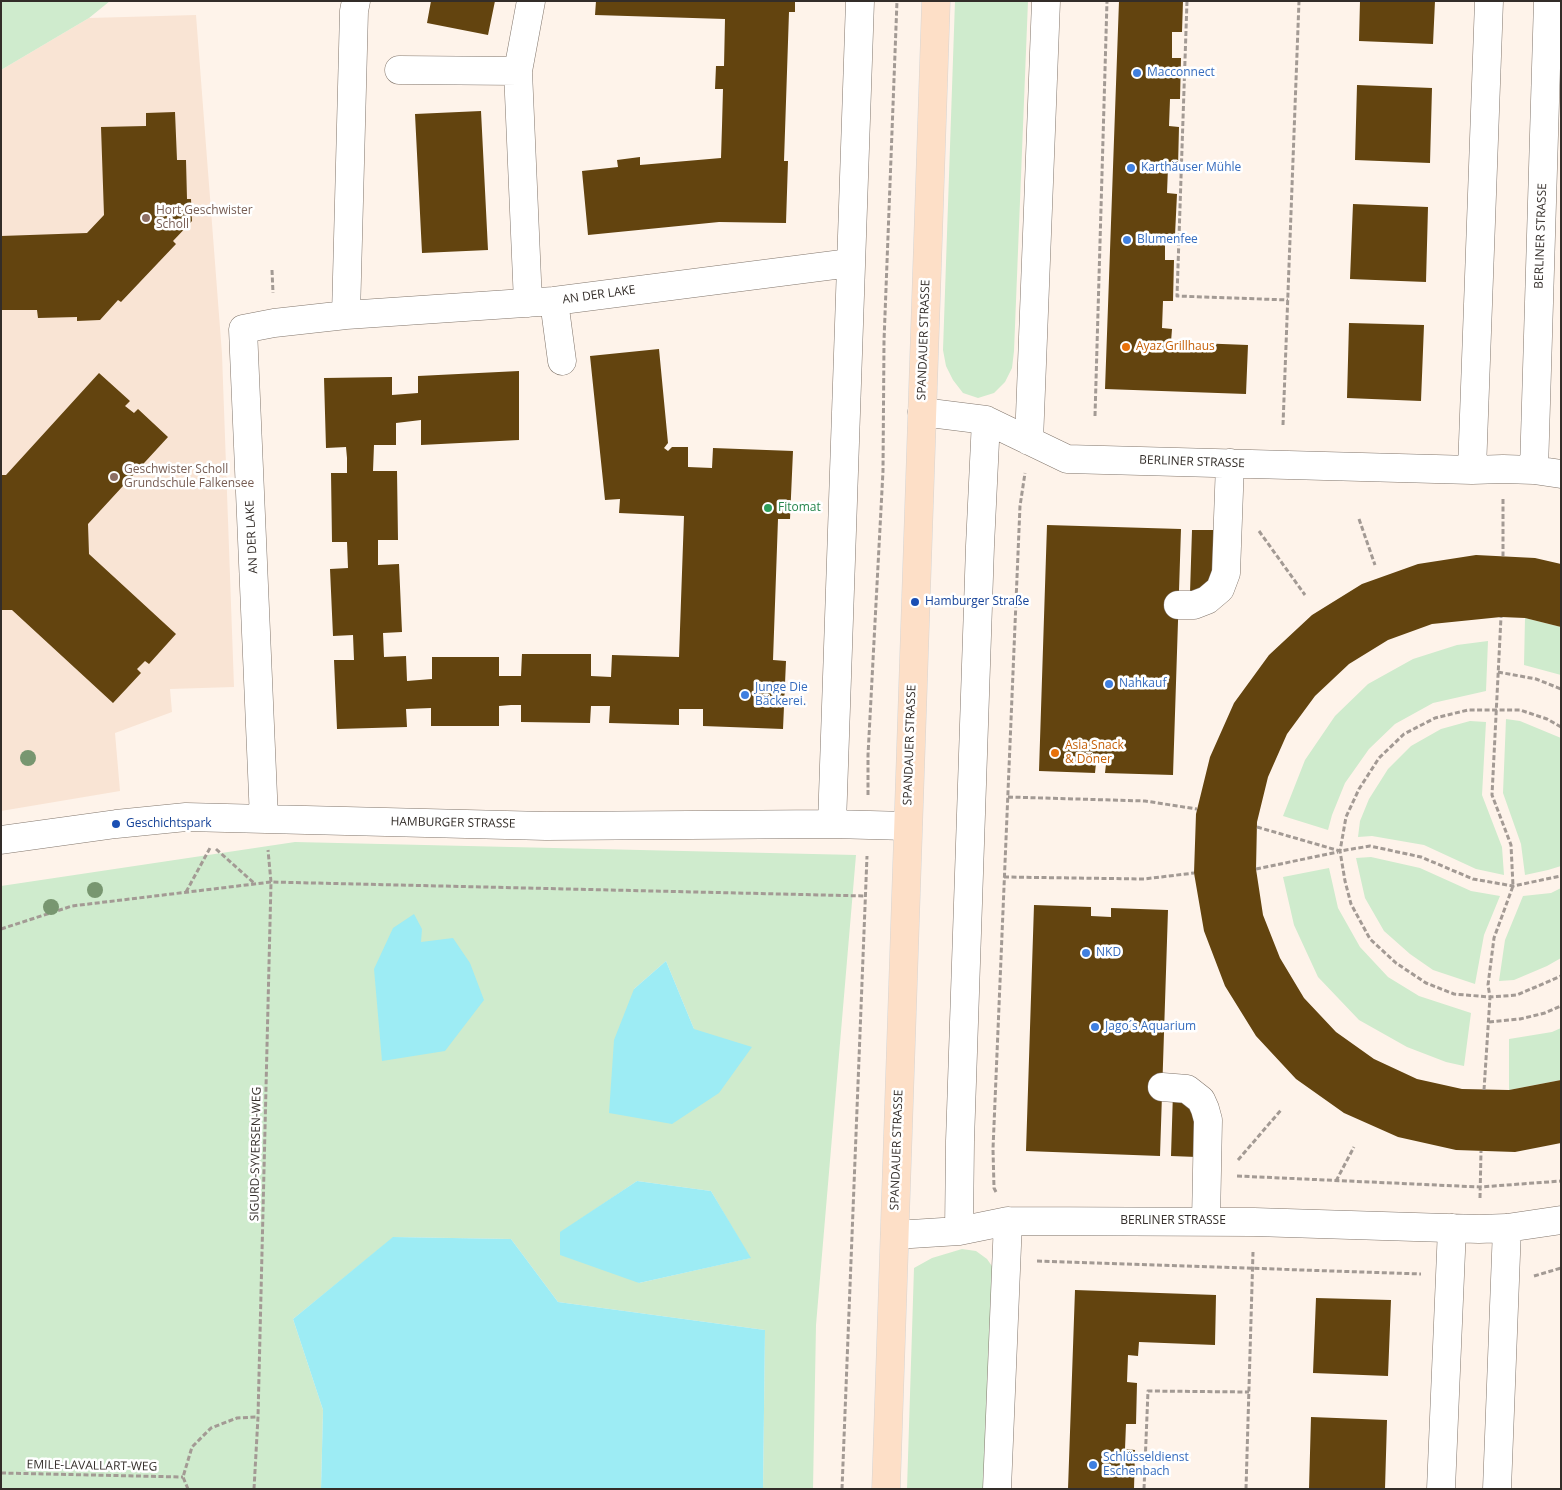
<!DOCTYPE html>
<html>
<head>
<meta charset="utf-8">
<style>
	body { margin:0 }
	#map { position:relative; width:1562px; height:1490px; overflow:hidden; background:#fef3ea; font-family:"Open Sans",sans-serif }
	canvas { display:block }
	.frame { position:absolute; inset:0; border:2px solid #332d29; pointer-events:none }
</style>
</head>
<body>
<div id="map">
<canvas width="1562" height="1490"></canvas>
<div class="frame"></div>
</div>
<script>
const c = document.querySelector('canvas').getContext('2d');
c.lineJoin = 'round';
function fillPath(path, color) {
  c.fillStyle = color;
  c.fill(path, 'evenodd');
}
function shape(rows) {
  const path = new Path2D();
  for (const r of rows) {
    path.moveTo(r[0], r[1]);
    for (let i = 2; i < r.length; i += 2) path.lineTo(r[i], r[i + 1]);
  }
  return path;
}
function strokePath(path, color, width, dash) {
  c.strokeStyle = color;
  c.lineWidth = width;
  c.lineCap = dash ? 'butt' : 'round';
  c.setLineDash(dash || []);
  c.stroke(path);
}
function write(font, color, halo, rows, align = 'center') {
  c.font = font + ' "Open Sans",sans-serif';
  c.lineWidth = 5;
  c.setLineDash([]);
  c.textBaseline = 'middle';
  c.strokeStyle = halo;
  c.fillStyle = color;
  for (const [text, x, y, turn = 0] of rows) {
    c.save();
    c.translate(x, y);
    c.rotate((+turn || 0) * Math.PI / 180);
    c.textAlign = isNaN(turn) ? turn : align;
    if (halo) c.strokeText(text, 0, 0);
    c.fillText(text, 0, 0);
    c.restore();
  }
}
fillPath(shape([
	[196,15,222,354,234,687,170,689,172,712,115,733,120,791,1,811,1,70,89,18]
]), '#f9e4d4');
fillPath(shape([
	[1,1,110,1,89,18,1,70],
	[955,1,1028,1,1014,351,1012,368,1005,382,994,393,978,398,963,393,953,380,946,366,943,350],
	[1525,618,1561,627,1561,675,1524,665],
	[1488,641,1486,691,1433,703,1395,724,1369,749,1345,783,1332,815,1328,830,1283,816,1305,760,1335,716,1368,684,1413,659,1457,645],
	[1506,719,1520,721,1561,738,1561,866,1548,870,1525,875,1521,844,1503,793],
	[1470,721,1486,722,1482,795,1502,847,1504,875,1476,869,1424,845,1372,836,1358,837,1360,821,1369,799,1388,769,1411,746,1441,729],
	[295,842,856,855,816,1325,813,1489,763,1489,765,1330,558,1302,511,1239,394,1237,293,1319,323,1410,321,1489,1,1489,1,886],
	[666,961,694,1029,634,989],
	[637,1181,711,1191,750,1258,639,1283,560,1233],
	[1371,857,1420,868,1471,891,1500,896,1484,935,1475,984,1433,970,1410,954,1384,931,1365,898,1356,858],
	[1329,868,1338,908,1360,947,1388,977,1419,996,1471,1013,1464,1066,1446,1062,1407,1047,1359,1020,1318,977,1294,925,1283,877],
	[1561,888,1561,958,1547,966,1514,980,1499,981,1505,940,1523,896,1551,893],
	[1561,1028,1561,1080,1509,1090,1509,1039,1552,1032],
	[962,1249,976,1251,987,1259,994,1269,984,1489,907,1489,914,1268,932,1258]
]), '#cfebcd');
fillPath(shape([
	[414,914,422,929,421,942,453,938,470,963,484,1000,445,1051,382,1061,374,969,393,928],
	[666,961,694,1029,752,1047,719,1093,672,1124,609,1113,614,1040,634,989],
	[637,1181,711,1191,751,1258,639,1283,560,1255,560,1232],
	[393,1237,511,1239,558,1302,765,1330,763,1489,321,1489,323,1410,293,1319]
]), '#9decf4');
fillPath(shape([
	[431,1,495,1,488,35,427,23],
	[596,1,795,1,795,12,789,12,784,161,788,161,786,223,719,222,588,235,582,171,618,167,617,160,640,157,640,165,721,158,722,126,723,89,715,89,716,66,724,66,725,19,595,15],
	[1119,1,1183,1,1182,32,1172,32,1172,58,1181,58,1180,99,1170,99,1169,126,1179,127,1178,167,1168,167,1167,193,1177,194,1175,235,1165,234,1165,260,1174,260,1173,301,1163,301,1162,328,1172,329,1171,342,1248,345,1246,394,1105,389],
	[1360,1,1435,1,1433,44,1359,41],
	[1357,85,1432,88,1430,163,1355,160],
	[481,111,488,250,422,253,415,114],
	[175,112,177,160,186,160,187,199,191,199,192,221,173,241,176,244,121,302,118,300,100,320,77,321,77,317,38,318,37,310,1,310,1,236,87,233,104,215,101,127,146,126,146,113],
	[1353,204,1428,207,1426,282,1350,279],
	[1349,323,1424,325,1421,401,1347,398],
	[659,349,668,443,664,448,668,451,672,447,688,447,688,467,712,468,713,448,793,451,790,519,778,519,773,660,786,661,783,729,703,726,703,709,679,709,679,725,609,723,610,706,591,706,590,723,521,722,521,705,511,705,499,706,499,726,431,726,431,708,406,709,407,727,337,729,334,660,354,660,353,635,333,636,330,569,348,568,347,542,332,542,331,473,347,473,347,458,346,447,326,448,324,378,392,377,392,395,418,393,418,376,519,371,519,440,421,445,421,420,396,423,396,445,374,445,373,471,397,471,398,540,378,540,378,565,399,564,402,632,383,633,384,657,406,656,407,681,432,679,432,657,499,657,499,676,521,676,522,654,591,654,591,676,611,677,612,655,679,657,684,516,619,513,620,499,605,500,590,356],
	[99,373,130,401,125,406,134,413,138,409,168,437,88,524,89,554,176,634,149,664,145,661,137,669,141,673,113,703,12,610,1,610,1,475,6,475],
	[1047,525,1181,529,1173,775,1105,773,1106,764,1096,763,1095,773,1039,771],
	[1192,530,1218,530,1211,584,1190,593],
	[1476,555,1535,558,1561,564,1561,627,1525,618,1501,617,1432,624,1388,640,1349,664,1315,696,1287,734,1268,777,1257,822,1256,869,1263,915,1280,958,1304,998,1336,1032,1374,1059,1417,1079,1462,1089,1509,1090,1561,1080,1561,1143,1515,1152,1456,1150,1398,1137,1344,1113,1296,1079,1256,1036,1225,986,1204,931,1194,873,1196,814,1210,757,1234,703,1269,655,1312,615,1362,584,1418,564],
	[1034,905,1091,907,1091,916,1111,917,1111,908,1168,910,1160,1156,1026,1151],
	[1173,1092,1193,1103,1197,1157,1171,1156],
	[1075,1290,1216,1295,1215,1345,1139,1342,1138,1356,1128,1355,1127,1382,1137,1383,1136,1424,1126,1424,1125,1449,1135,1450,1134,1489,1068,1489],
	[1316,1298,1391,1300,1388,1376,1313,1373],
	[1311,1417,1387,1420,1385,1489,1309,1489]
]), '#63440f');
const minor = shape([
	[399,70,518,71],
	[554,301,562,361],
	[528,303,518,71,531,1],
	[346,315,354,11,356,1],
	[922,412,986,420,1067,459,1472,470,1503,469,1534,470,1561,474],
	[1029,441,1046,1],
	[1472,470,1489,1],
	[1534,470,1548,1],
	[1178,605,1194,605,1207,600,1220,589,1226,573,1230,463],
	[264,819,243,329,274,323,346,315,554,301,850,263],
	[832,824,860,1],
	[1,840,116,824,186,817,546,826,832,824,907,826],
	[1162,1087,1187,1089,1201,1100,1205,1109,1208,1120,1206,1221],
	[959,1231,960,1141,980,546,986,420],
	[895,1235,959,1231,1008,1221,1254,1222,1479,1229,1507,1228,1561,1220],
	[997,1489,1008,1221],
	[1441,1489,1452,1228],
	[1497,1489,1507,1228]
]);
const major = shape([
	[886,1489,936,1]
]);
strokePath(minor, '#82766c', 29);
strokePath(major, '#d6d5d4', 29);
strokePath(shape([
	[1187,1,1177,296,1288,300],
	[272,270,273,293],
	[1095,416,1107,1],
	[1283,425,1299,1],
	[1503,499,1503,556],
	[1359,519,1375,565],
	[1259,531,1305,595],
	[1498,672,1536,679,1561,689],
	[1561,727,1547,719,1520,710,1468,710,1435,718,1404,734,1379,758,1359,789,1346,817,1340,851,1345,881,1351,904,1370,939,1396,963,1426,983,1454,994,1490,997,1517,995,1561,976],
	[868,795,868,755,883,471,884,341,897,1],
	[1008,797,1145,801,1197,809],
	[1257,827,1340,851,1370,846,1421,857,1473,879,1513,886,1561,876],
	[216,849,254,883],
	[1256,869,1338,852],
	[1004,877,1144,879,1194,873],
	[186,892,210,848],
	[1,929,72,906,271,882,865,896],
	[1489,1022,1520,1019,1545,1013,1561,1006],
	[1484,1090,1490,997,1488,985,1494,938,1513,886,1511,845,1492,795,1501,617],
	[1238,1160,1281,1110],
	[1237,1176,1480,1187,1561,1181],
	[1336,1181,1354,1147],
	[996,1192,994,1188,993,1149,1020,506,1025,473],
	[1480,1198,1481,1151],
	[1037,1261,1421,1274],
	[1534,1276,1561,1268],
	[1,1473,183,1477],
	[188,1489,183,1477,192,1447,211,1428,237,1418,258,1417],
	[254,1489,258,1417,271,882,268,850],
	[842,1489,867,856],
	[1144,1489,1148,1391,1249,1392],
	[1246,1489,1253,1252]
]), '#a39a94', 3, [5, 2.5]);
strokePath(minor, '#fff', 28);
strokePath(major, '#fddfc7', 28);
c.fillStyle = '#789670';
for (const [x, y] of [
	[28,758],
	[95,890],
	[51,907]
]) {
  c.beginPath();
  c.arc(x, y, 8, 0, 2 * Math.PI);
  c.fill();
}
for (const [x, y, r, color] of [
	[1137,73,5,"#3f7fe0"],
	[1131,168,5,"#3f7fe0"],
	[146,218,5,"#8d6e63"],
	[1127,240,5,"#3f7fe0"],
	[1126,347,5,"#e8710a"],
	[114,477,5,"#8d6e63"],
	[768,508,5,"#2e9e5b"],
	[915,602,5,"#1a4fb4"],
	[1109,684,5,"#3f7fe0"],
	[745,695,5,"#3f7fe0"],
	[1055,753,5,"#e8710a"],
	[116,824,5,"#1a4fb4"],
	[1086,953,5,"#3f7fe0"],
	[1095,1027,5,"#3f7fe0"],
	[1093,1465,5,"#3f7fe0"]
]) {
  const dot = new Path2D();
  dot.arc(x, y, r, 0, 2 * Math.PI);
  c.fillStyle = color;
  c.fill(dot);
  strokePath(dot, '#fff', 2);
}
write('12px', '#366cbe', '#fff', [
	["Macconnect",1147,73],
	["Karthäuser Mühle",1141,168],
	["Blumenfee",1137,240],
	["Nahkauf",1119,684],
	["Junge Die",755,688],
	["Bäckerei.",755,702],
	["NKD",1096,953],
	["Jago´s Aquarium",1105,1027],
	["Schlüsseldienst",1103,1458],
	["Eschenbach",1103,1472]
], 'left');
write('12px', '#785e54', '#fff', [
	["Hort Geschwister",156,211],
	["Scholl",156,225],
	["Geschwister Scholl",124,470],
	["Grundschule Falkensee",124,484]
], 'left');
write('12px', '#332d29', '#fff', [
	["BERLINER STRASSE",1541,236,-88],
	["AN DER LAKE",599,295,-8],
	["SPANDAUER STRASSE",924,340,-88],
	["BERLINER STRASSE",1192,462,2],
	["AN DER LAKE",252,537,-93],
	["SPANDAUER STRASSE",910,745,-88],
	["HAMBURGER STRASSE",453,823,1],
	["SPANDAUER STRASSE",897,1150,-88],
	["SIGURD-SYVERSEN-WEG",256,1154,-89],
	["BERLINER STRASSE",1173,1221],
	["EMILE-LAVALLART-WEG",92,1466,1]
]);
write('12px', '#c56008', '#fff', [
	["Ayaz Grillhaus",1136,347],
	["Asia Snack",1065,746],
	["& Döner",1065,760]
], 'left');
write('12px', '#27864d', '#fff', [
	["Fitomat",778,508]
], 'left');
write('12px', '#164399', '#fff', [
	["Hamburger Straße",925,602],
	["Geschichtspark",126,824]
], 'left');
</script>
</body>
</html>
